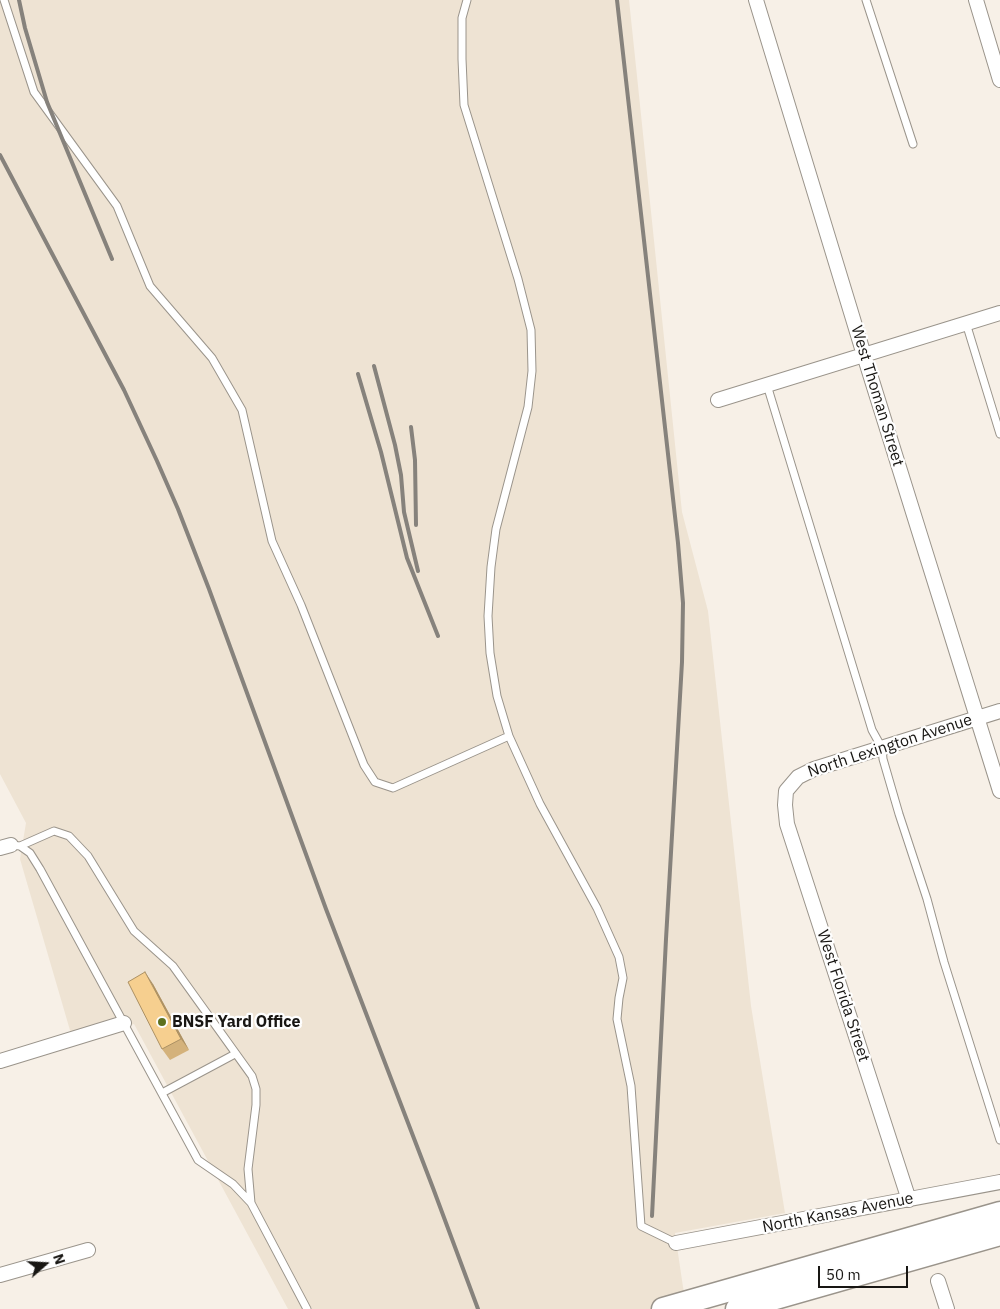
<!DOCTYPE html>
<html>
<head>
<meta charset="utf-8">
<style>
	body { margin:0 }
	#map { position:relative; width:1000px; height:1309px; overflow:hidden; background:#f7f0e7; font-family:"IBM Plex Sans",sans-serif }
	canvas { display:block }
	.north { position:absolute; left:20px; top:1239px; width:50px; height:50px; -webkit-text-stroke:4px #fefefe; paint-order:stroke; rotate:71deg; font-size:14px; font-weight:700; line-height:20px; text-align:center; color:#181613 }
	.north::after { content:''; display:block; margin:auto; width:18px; height:22px; background:#181613; clip-path:polygon(50% 0,100% 100%,50% 72%,0 100%) }
	.scale { position:absolute; left:818px; top:1266px; width:90px; height:22px; box-sizing:border-box; border:2px solid #181613; border-top:0; padding-left:6px; font-size:15px; line-height:18px; white-space:nowrap; color:#181613; -webkit-text-stroke:4px #fefefe; paint-order:stroke }
</style>
</head>
<body>
<div id="map">
<canvas width="1000" height="1309"></canvas>
<div class="north">N</div>
<div class="scale">50 m</div>
</div>
<script>
const c = document.querySelector('canvas').getContext('2d');
c.lineJoin = 'round';
function fillPath(path, color) {
  c.fillStyle = color;
  c.fill(path, 'evenodd');
}
function shape(rows) {
  const path = new Path2D();
  for (const r of rows) {
    path.moveTo(r[0], r[1]);
    for (let i = 2; i < r.length; i += 2) path.lineTo(r[i], r[i + 1]);
  }
  return path;
}
function strokePath(path, color, width, dash) {
  c.strokeStyle = color;
  c.lineWidth = width;
  c.lineCap = dash ? 'butt' : 'round';
  c.setLineDash(dash || []);
  c.stroke(path);
}
function write(font, color, halo, rows, align = 'center') {
  c.font = font + ' "IBM Plex Sans",sans-serif';
  c.lineWidth = 4.5;
  c.setLineDash([]);
  c.textBaseline = 'middle';
  c.strokeStyle = halo;
  c.fillStyle = color;
  for (const [text, x, y, turn = 0] of rows) {
    c.save();
    c.translate(x, y);
    c.rotate((+turn || 0) * Math.PI / 180);
    c.textAlign = isNaN(turn) ? turn : align;
    if (halo) c.strokeText(text, 0, 0);
    c.fillText(text, 0, 0);
    c.restore();
  }
}
fillPath(shape([
	[0,0,629,0,637,76,682,512,708,611,751,1006,785,1213,675,1233,683,1287,688,1309,288,1309,134,1024,74,1044,20,859,26,823,0,774]
]), '#eee3d3');
const lane = shape([
	[4,0,34,92,117,206,150,286,212,358,242,410,272,541,301,605,364,765,375,782,393,788,509,736],
	[467,0,462,18,462,59,464,105,518,279,531,330,532,371,528,407,496,529,491,567,488,616,490,653,497,696,509,736,540,804,597,908,619,957,623,978,619,998,617,1019,631,1086,641,1226,676,1243],
	[866,0,913,144],
	[966,323,1000,434],
	[767,385,872,730,882,748,883,759,899,814,927,899,944,962,1000,1140],
	[11,845,20,846,30,853,40,869,198,1160,233,1184,251,1203,307,1309],
	[20,846,54,831,69,836,88,856,134,931,173,966,252,1076,256,1089,256,1105,248,1169,251,1203],
	[162,1093,235,1054]
]);
const street = shape([
	[756,0,864,355,1000,791],
	[976,0,1000,80],
	[718,400,1000,313],
	[0,848,11,845],
	[0,1061,124,1023],
	[909,1200,787,824,785,805,786,791,798,777,814,769,1000,711],
	[676,1243,1000,1182],
	[0,1275,88,1250],
	[938,1281,947,1309]
]);
const primary = shape([
	[663,1309,1000,1213],
	[737,1309,1000,1234]
]);
strokePath(lane, '#9a948b', 9);
strokePath(street, '#9a948b', 16);
strokePath(primary, '#9a948b', 25);
strokePath(lane, '#fff', 7);
strokePath(street, '#fff', 14);
strokePath(primary, '#fff', 22);
strokePath(shape([
	[19,0,25,28,47,102,112,259],
	[617,0,678,543,683,603,682,662,666,939,652,1216],
	[0,155,124,390,157,461,178,509,209,589,326,909,433,1188,478,1309],
	[374,366,395,445,401,475,404,512,418,571],
	[358,374,381,452,407,558,438,636],
	[411,427,415,460,416,525]
]), '#86827c', 4);
fillPath(shape([
	[153,984,189,1050,170,1060,162,1049]
]), '#d4b27b');
fillPath(shape([
	[145,972,153,984,189,1050,181,1039]
]), '#ac9164');
const building = shape([
	[145,972,181,1039,162,1049,128,982,145,972]
]);
fillPath(building, '#f6cf8f');
strokePath(building, '#ac9164', 1);
for (const [x, y, r, color] of [
	[162,1022,5,"#5d701e"]
]) {
  const dot = new Path2D();
  dot.arc(x, y, r, 0, 2 * Math.PI);
  c.fillStyle = color;
  c.fill(dot);
  strokePath(dot, '#fefefe', 2);
}
write('16px', '#181613', '#fefefe', [
	["West Thoman Street",877,396,73],
	["North Lexington Avenue",890,746,-18],
	["West Florida Street",843,996,72],
	["North Kansas Avenue",838,1213,-11]
]);
write('bold 16px', '#181613', '#fefefe', [
	["BNSF Yard Office",172,1022]
], 'left');
</script>
</body>
</html>
